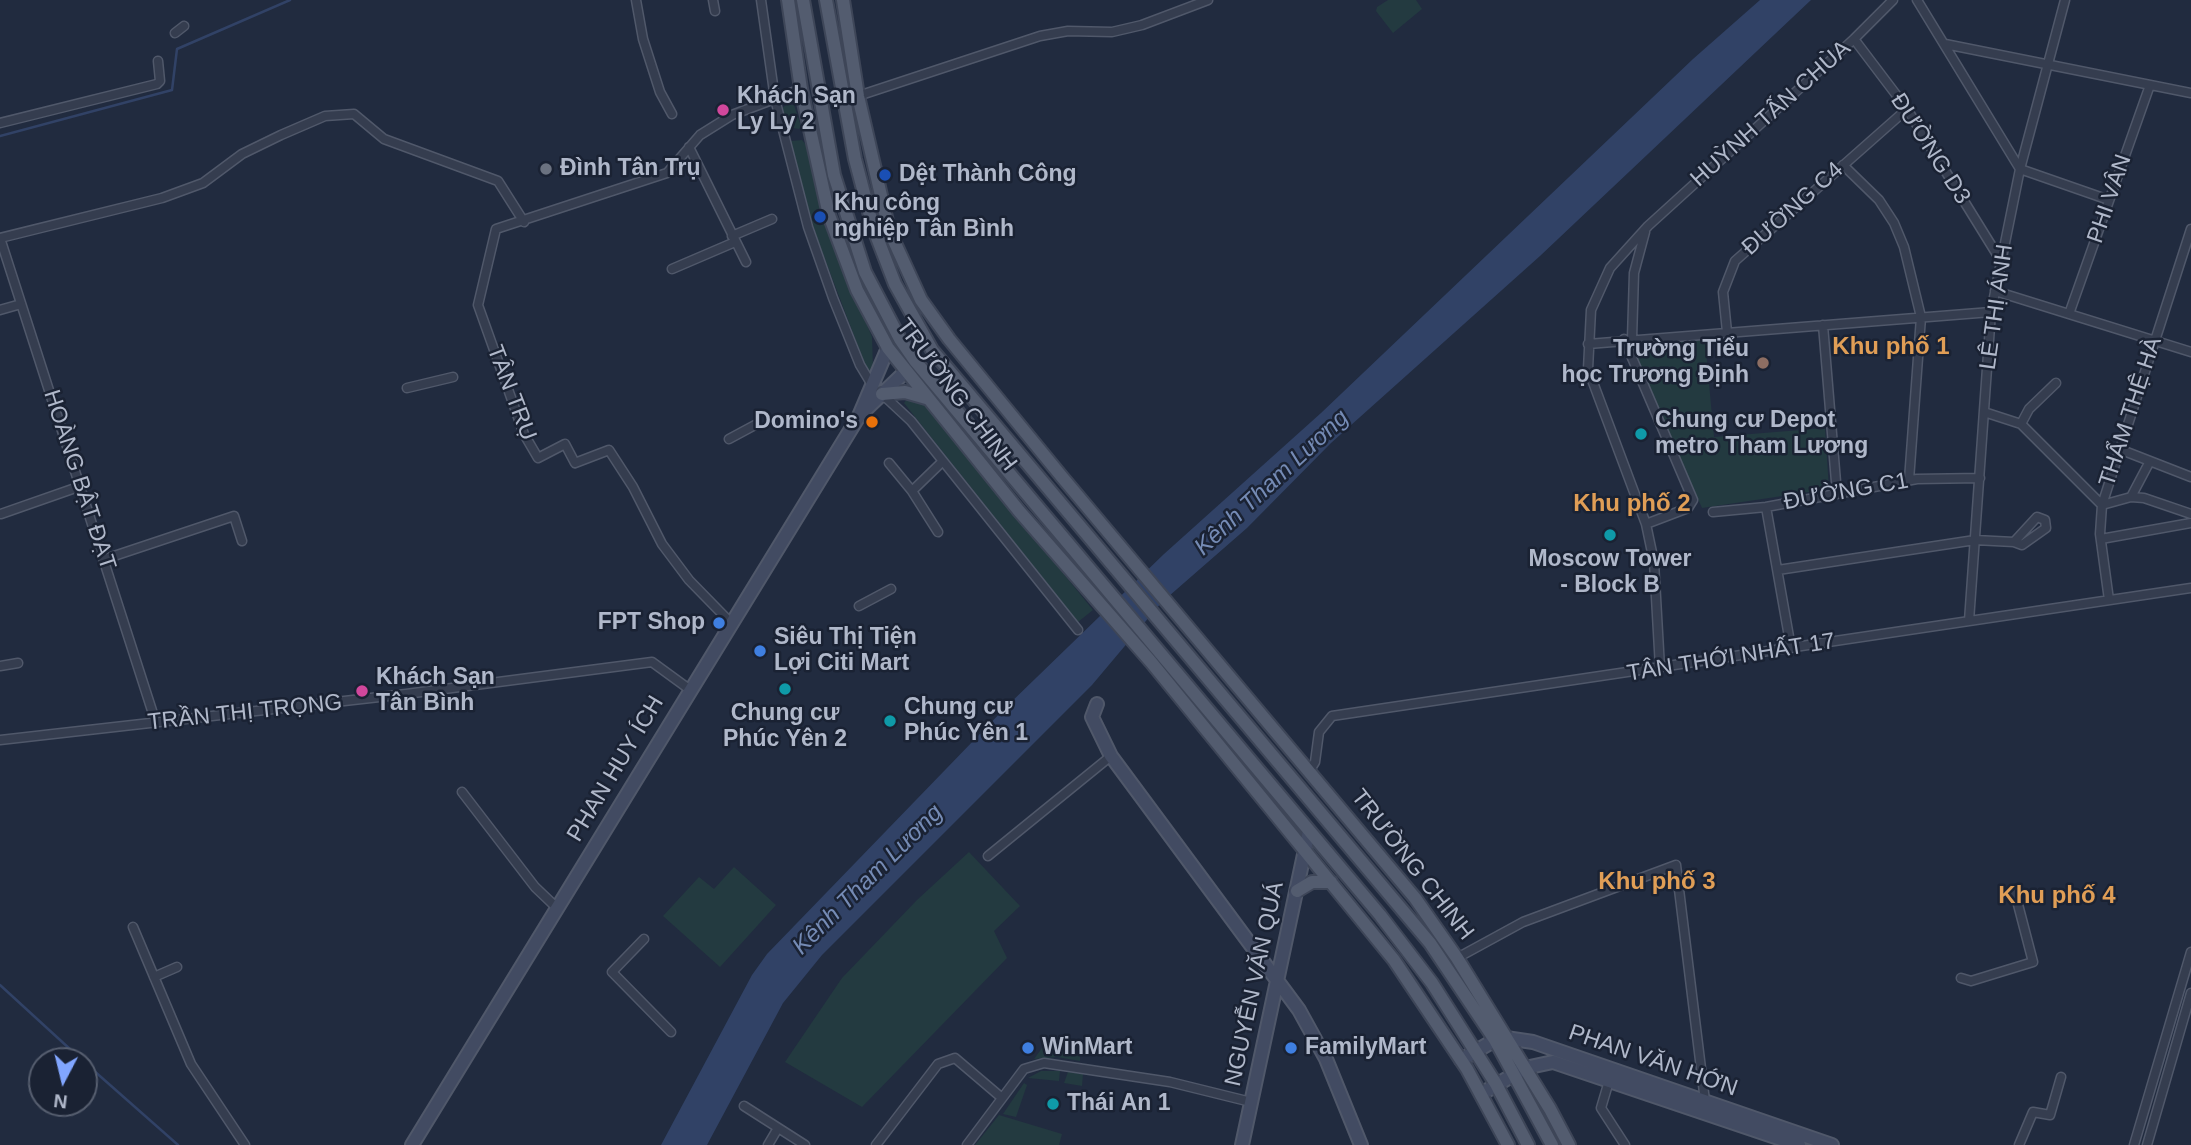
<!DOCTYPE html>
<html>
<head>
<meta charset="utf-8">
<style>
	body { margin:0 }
	#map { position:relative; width:2191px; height:1145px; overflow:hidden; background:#212b3f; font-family:Helvetica,sans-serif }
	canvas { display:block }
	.north { position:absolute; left:28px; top:1047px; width:70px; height:70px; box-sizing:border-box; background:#1a2233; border:2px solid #565e6f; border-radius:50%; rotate:187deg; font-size:19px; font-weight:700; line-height:28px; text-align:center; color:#b0b8ca }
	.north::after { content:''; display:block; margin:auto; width:24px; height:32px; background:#81a6ff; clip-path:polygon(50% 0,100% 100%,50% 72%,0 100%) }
</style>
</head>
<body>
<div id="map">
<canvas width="2191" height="1145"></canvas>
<div class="north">N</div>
</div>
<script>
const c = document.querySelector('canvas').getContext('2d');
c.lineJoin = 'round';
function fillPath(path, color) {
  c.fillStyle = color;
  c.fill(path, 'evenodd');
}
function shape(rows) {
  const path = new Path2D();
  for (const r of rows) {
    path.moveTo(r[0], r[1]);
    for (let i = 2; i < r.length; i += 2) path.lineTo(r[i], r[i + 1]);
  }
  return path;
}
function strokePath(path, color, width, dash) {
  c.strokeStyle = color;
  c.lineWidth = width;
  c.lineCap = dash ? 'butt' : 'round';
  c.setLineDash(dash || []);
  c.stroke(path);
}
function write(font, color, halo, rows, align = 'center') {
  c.font = font + ' Helvetica,sans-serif';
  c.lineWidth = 5;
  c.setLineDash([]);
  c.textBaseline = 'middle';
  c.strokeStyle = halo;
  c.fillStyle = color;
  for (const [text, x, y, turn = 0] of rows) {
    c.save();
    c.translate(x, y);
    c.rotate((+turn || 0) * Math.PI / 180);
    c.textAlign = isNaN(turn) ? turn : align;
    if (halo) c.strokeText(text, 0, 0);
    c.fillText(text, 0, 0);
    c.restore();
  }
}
fillPath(shape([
	[1388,0,1416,0,1422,9,1393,33,1376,11,1377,7],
	[786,105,794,105,801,126,799,129,787,127,781,109],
	[802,140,807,146,834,245,872,337,873,367,869,375,818,241,789,146,791,141],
	[1705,340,1714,437,1825,428,1829,489,1702,508,1629,342],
	[908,398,923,401,1093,610,1078,622,904,403],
	[969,852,1020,906,994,931,1007,958,862,1107,785,1062,842,978,917,900],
	[734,867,776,905,720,967,663,916,699,877,714,889],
	[1057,1037,1080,1053,1080,1061,1057,1057,1034,1059,1047,1041],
	[1041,1071,1060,1071,1059,1081,1028,1078],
	[1068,1072,1083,1074,1082,1086,1064,1083],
	[1024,1083,1027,1085,1016,1117,1003,1114],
	[999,1115,1062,1134,1059,1145,975,1145]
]), '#233a40');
fillPath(shape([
	[1760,0,1811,0,1540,256,1331,443,1247,528,1161,603,1092,685,822,955,783,1003,707,1145,661,1145,752,975,767,954,1005,708,1164,554,1321,413,1693,59]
]), '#314266');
strokePath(shape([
	[0,136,172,90,177,49,290,0],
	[0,985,83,1061],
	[84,1062,178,1145]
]), '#314266', 2.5);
const street = shape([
	[636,0,643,39,660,92,672,114],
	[713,0,715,11],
	[761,0,775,99,808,227,833,298,860,365,872,385],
	[1917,0,2020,169,2109,200],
	[175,33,184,26],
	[1854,39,1907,109,2001,261],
	[1945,44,2191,93],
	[858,96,1040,36,1068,31,1112,32,1142,25,1208,0],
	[0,123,157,84,160,81,158,61],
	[689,147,746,262],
	[1843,165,1879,200,1894,223,1904,247,1921,317,1909,480],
	[732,236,772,219],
	[0,238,162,198,203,183,242,154,281,135,325,116,354,114,384,139,498,181,524,222],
	[0,238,156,723],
	[672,269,735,242],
	[1995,291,2191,352],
	[0,310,21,304],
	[2069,314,2150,85],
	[1823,325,1837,494],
	[1727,332,1723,292,1735,261,1907,109],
	[1624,339,1693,500,1688,508,1646,524],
	[1632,339,1634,273,1645,232],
	[1588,344,1991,312],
	[407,388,453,377],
	[882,394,911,421,1078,630],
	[1984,412,2021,424,2102,505,2131,497,2144,498,2191,514],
	[2021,424,2029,409,2056,383],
	[729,439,755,425],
	[2119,449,2191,477],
	[889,463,912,491],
	[2131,497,2150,461],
	[1766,507,1791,648],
	[1713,512,1766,507,1917,479,1980,478],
	[1,514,81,486],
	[938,532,912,491,943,461],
	[2101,539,2191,523],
	[105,559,234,516,242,541],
	[1778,570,1975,540,2014,542,2022,545,2046,528,2045,520,2037,517,2014,542],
	[2109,600,2100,534,2102,505,2191,229],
	[859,606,891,589],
	[1969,621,1991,312,2020,169,2065,0],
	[731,623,689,580,662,544,633,487,609,450,575,463,565,444,538,458,524,434,478,305,496,229,667,173,700,135,732,115,801,89],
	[0,666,18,663],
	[1660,668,1654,562,1646,524,1588,369,1591,310,1610,268,1648,226,1854,39,1893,0],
	[0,740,406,694,652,662,689,689],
	[1310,770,1315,762,1319,732,1332,716,2191,588],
	[462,792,535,887,557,908],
	[988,856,1111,756],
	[133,927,191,1064,245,1145],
	[644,939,612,972,671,1032],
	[1457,958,1523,922,1676,865,1705,1101],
	[154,977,177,967],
	[1961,978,1971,981,2033,962,2015,893],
	[1609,1081,1601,1108,1625,1145],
	[744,1106,805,1145],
	[768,1145,778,1128],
	[876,1145,938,1064,955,1058,1002,1098],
	[967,1145,1024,1069,1044,1063,1170,1082,1251,1102],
	[2019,1145,2033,1112,2050,1115,2061,1077],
	[2134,1145,2191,952],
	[2147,1145,2191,993]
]);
const secondary = shape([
	[859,416,905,372],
	[1097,704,1092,717,1111,756,1299,1010,1326,1059,1361,1145],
	[1461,1060,1495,1040,1506,1038,1533,1042,1832,1145],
	[1481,1094,1525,1068,1553,1062,1799,1145],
	[412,1145,859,416,888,348],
	[1242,1145,1309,831]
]);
const primary = shape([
	[788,0,801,89,829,215,857,290,888,348,1019,511,1151,662,1394,960,1467,1069,1508,1145],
	[803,0,834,175,865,272,900,339,916,362,1380,915,1432,983,1496,1084,1528,1145],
	[826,0,855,159,873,227,895,284,932,350,1430,943,1495,1040,1552,1145],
	[843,0,858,96,889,230,921,300,949,339,1062,477,1415,898,1457,958,1550,1109,1569,1145],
	[882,394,905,392,926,398],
	[1297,891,1312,882,1331,882]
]);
strokePath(street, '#50586a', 11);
strokePath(secondary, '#50586a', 16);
strokePath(primary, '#3e4658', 16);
strokePath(street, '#353d4f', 8);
strokePath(secondary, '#424b62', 12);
strokePath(primary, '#535c6f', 12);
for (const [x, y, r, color] of [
	[723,110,7,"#d1479c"],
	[546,169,7,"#6b7280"],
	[885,175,7,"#1a4fb4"],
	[820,217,7,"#1a4fb4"],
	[1763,363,7,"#8d6e63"],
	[872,422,7,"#e8710a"],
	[1641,434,7,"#0f9aa8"],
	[1610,535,7,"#0f9aa8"],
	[719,623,7,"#3f7fe0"],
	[760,651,7,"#3f7fe0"],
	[785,689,7,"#0f9aa8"],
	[362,691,7,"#d1479c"],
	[890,721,7,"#0f9aa8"],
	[1028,1048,7,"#3f7fe0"],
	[1291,1048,7,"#3f7fe0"],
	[1053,1104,7,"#0f9aa8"]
]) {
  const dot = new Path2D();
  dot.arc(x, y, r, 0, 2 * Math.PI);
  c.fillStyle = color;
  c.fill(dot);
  strokePath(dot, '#1a2233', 2.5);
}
write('bold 23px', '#b0b8ca', '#1a2233', [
	["Khách Sạn",737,97],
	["Ly Ly 2",737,123],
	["Đình Tân Trụ",560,169],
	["Dệt Thành Công",899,175],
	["Khu công",834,204],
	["nghiệp Tân Bình",834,230],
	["Trường Tiểu",1749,350,"right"],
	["học Trương Định",1749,376,"right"],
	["Chung cư Depot",1655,421],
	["metro Tham Lương",1655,447],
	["Domino's",858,422,"right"],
	["Moscow Tower",1610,560,"center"],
	["- Block B",1610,586,"center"],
	["FPT Shop",705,623,"right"],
	["Siêu Thị Tiện",774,638],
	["Lợi Citi Mart",774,664],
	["Khách Sạn",376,678],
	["Tân Bình",376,704],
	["Chung cư",904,708],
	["Phúc Yên 1",904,734],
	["Chung cư",785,714,"center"],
	["Phúc Yên 2",785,740,"center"],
	["WinMart",1042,1048],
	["FamilyMart",1305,1048],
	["Thái An 1",1067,1104]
], 'left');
write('23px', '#b0b8ca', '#1a2233', [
	["HUỲNH TẤN CHÙA",1771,114,-42],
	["ĐƯỜNG D3",1930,149,57],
	["PHI VÂN",2110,199,-71],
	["ĐƯỜNG C4",1793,209,-42],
	["LÊ THỊ ÁNH",1997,307,-82],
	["TÂN TRỤ",511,393,69],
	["TRƯỜNG CHINH",956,395,53],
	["THẨM THỆ HÀ",2131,412,-72],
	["HOÀNG BẬT ĐẠT",79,480,72],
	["ĐƯỜNG C1",1846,492,-10],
	["TÂN THỚI NHẤT 17",1731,658,-9],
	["TRẦN THỊ TRỌNG",245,713,-6],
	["PHAN HUY ÍCH",616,769,-59],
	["TRƯỜNG CHINH",1412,865,52],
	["NGUYỄN VĂN QUÁ",1255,984,-78],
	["PHAN VĂN HỚN",1653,1061,19]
]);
write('bold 24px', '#e09e56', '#1a2233', [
	["Khu phố 1",1891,347],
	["Khu phố 2",1632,504],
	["Khu phố 3",1657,882],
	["Khu phố 4",2057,896]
]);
write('italic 24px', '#758bb5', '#1a2233', [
	["Kênh Tham Lương",1272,483,-43],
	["Kênh Tham Lương",868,880,-45]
]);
</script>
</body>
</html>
